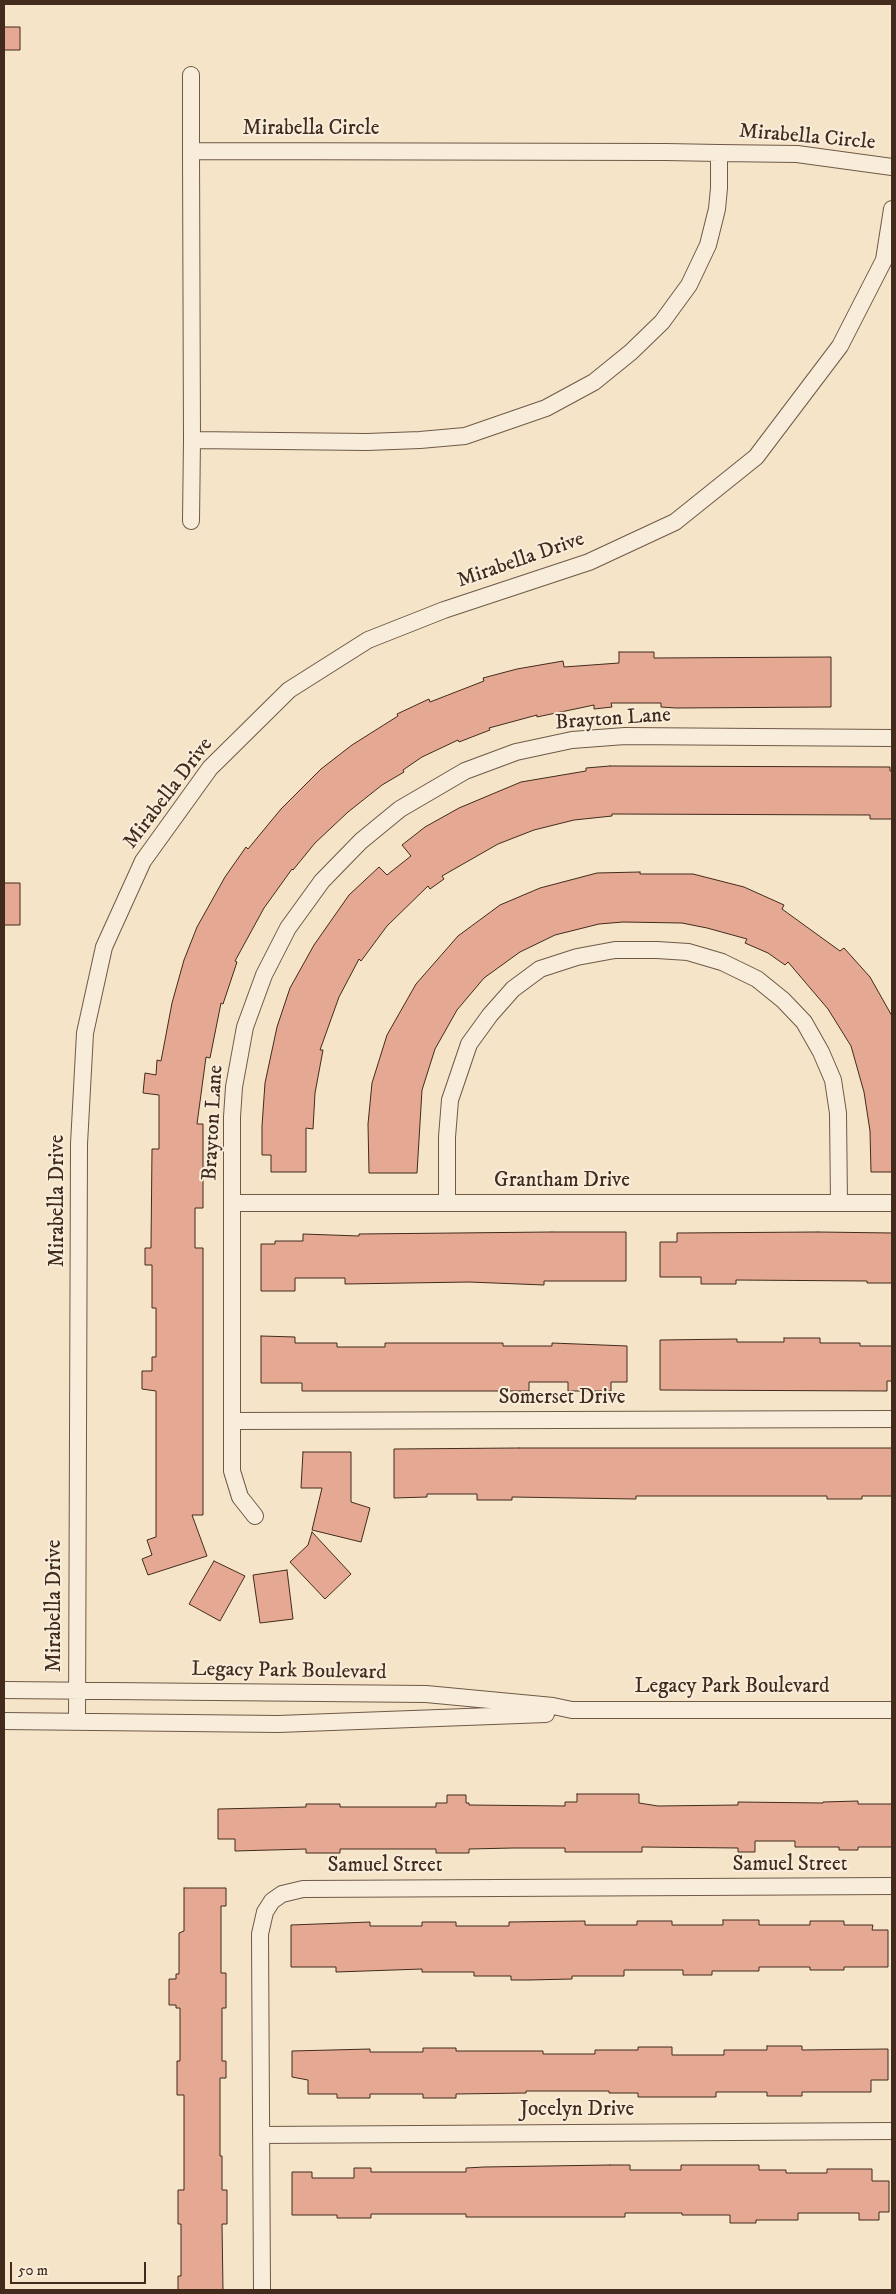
<!DOCTYPE html>
<html>
<head>
<meta charset="utf-8">
<style>
	body { margin:0 }
	#map { position:relative; width:896px; height:2294px; overflow:hidden; background:#f5e4c7; font-family:"IM FELL DW Pica",serif }
	canvas { display:block }
	.frame { position:absolute; inset:0; border:5px solid #422b1c; pointer-events:none }
	.scale { position:absolute; left:10px; top:2262px; width:136px; height:22px; box-sizing:border-box; border:2px solid #422b1c; border-top:0; padding-left:6px; font-size:15px; line-height:18px; white-space:nowrap; color:#422b1c; -webkit-text-stroke:4px #f8eddb; paint-order:stroke }
</style>
</head>
<body>
<div id="map">
<canvas width="896" height="2294"></canvas>
<div class="frame"></div>
<div class="scale">50 m</div>
</div>
<script>
const c = document.querySelector('canvas').getContext('2d');
c.lineJoin = 'round';
function fillPath(path, color) {
  c.fillStyle = color;
  c.fill(path, 'evenodd');
}
function shape(rows) {
  const path = new Path2D();
  for (const r of rows) {
    path.moveTo(r[0], r[1]);
    for (let i = 2; i < r.length; i += 2) path.lineTo(r[i], r[i + 1]);
  }
  return path;
}
function strokePath(path, color, width, dash) {
  c.strokeStyle = color;
  c.lineWidth = width;
  c.lineCap = dash ? 'butt' : 'round';
  c.setLineDash(dash || []);
  c.stroke(path);
}
function write(font, color, halo, rows, align = 'center') {
  c.font = font + ' "IM FELL DW Pica",serif';
  c.lineWidth = 4;
  c.setLineDash([]);
  c.textBaseline = 'middle';
  c.strokeStyle = halo;
  c.fillStyle = color;
  for (const [text, x, y, turn = 0] of rows) {
    c.save();
    c.translate(x, y);
    c.rotate((+turn || 0) * Math.PI / 180);
    c.textAlign = isNaN(turn) ? turn : align;
    if (halo) c.strokeText(text, 0, 0);
    c.fillText(text, 0, 0);
    c.restore();
  }
}
const building = shape([
	[4,27,20,27,20,50,4,50,4,27],
	[619,652,654,652,654,658,831,657,831,707,676,708,661,707,661,703,611,703,612,707,594,709,594,705,537,717,537,715,489,728,490,730,459,742,458,740,422,757,403,770,404,772,382,785,348,812,315,843,293,870,292,869,264,908,235,961,237,962,223,1004,221,1003,210,1058,206,1057,197,1124,203,1124,203,1208,195,1208,195,1248,203,1248,203,1515,192,1515,207,1556,148,1575,142,1559,152,1555,147,1540,156,1537,156,1391,142,1389,142,1371,152,1371,152,1357,156,1357,156,1308,152,1308,152,1265,145,1265,145,1248,151,1248,152,1149,159,1149,159,1095,143,1093,145,1073,156,1075,157,1060,161,1061,172,1003,184,960,197,927,225,877,246,847,248,849,281,809,321,769,352,745,398,716,397,714,429,699,430,702,484,681,483,678,517,669,563,661,564,667,619,663,619,652],
	[610,766,890,767,890,771,892,771,892,819,870,819,870,815,612,814,612,816,574,820,534,830,498,844,442,876,444,879,430,889,428,886,387,926,361,961,359,959,339,997,320,1050,323,1050,315,1093,313,1129,306,1128,306,1172,271,1172,271,1155,262,1155,262,1126,265,1083,277,1027,290,988,314,945,349,895,379,867,387,875,411,856,402,845,425,827,459,808,521,782,586,771,586,768,610,766],
	[640,872,640,874,693,874,744,887,784,905,782,909,840,951,844,948,870,977,892,1016,892,1172,871,1172,870,1131,864,1092,851,1046,828,1009,788,962,785,965,768,953,745,943,747,939,707,928,682,923,623,922,599,924,555,935,520,952,484,978,457,1010,435,1049,422,1090,417,1173,369,1173,368,1124,372,1083,387,1035,416,984,458,936,500,905,540,888,597,873,640,872],
	[4,883,20,883,20,925,4,925,4,883],
	[552,1232,626,1232,626,1281,544,1281,544,1285,469,1282,345,1284,345,1278,295,1278,295,1291,261,1291,261,1244,275,1244,275,1241,303,1241,303,1234,359,1236,359,1234,552,1232],
	[818,1232,892,1233,892,1283,867,1283,867,1281,736,1280,736,1284,701,1284,701,1277,660,1277,660,1242,677,1242,677,1233,818,1232],
	[261,1336,295,1337,295,1343,337,1343,337,1347,385,1347,385,1343,503,1343,503,1346,552,1346,552,1343,627,1346,627,1382,611,1382,611,1391,568,1391,568,1382,529,1382,529,1391,302,1391,302,1383,261,1383,261,1336],
	[784,1338,820,1338,820,1343,860,1343,860,1346,892,1346,892,1381,887,1381,887,1391,660,1390,660,1340,737,1339,737,1342,784,1342,784,1338],
	[519,1448,892,1448,892,1496,862,1496,862,1499,827,1499,827,1496,636,1496,636,1499,512,1497,512,1500,477,1500,477,1494,427,1494,427,1497,394,1498,394,1449,519,1448],
	[303,1452,351,1452,351,1502,370,1508,361,1542,312,1530,322,1488,301,1488,303,1452],
	[312,1532,351,1574,325,1599,290,1562,308,1545,312,1532],
	[214,1561,245,1576,220,1621,189,1604,214,1561],
	[287,1570,293,1619,260,1623,253,1575,287,1570],
	[577,1794,639,1794,639,1803,658,1806,738,1805,738,1802,823,1803,823,1802,858,1801,858,1804,892,1804,892,1847,858,1847,858,1850,839,1850,839,1847,795,1847,795,1841,755,1841,755,1852,738,1852,738,1848,642,1847,642,1852,565,1852,565,1848,513,1848,469,1849,469,1853,436,1853,436,1849,340,1849,340,1853,306,1853,306,1849,235,1851,235,1839,218,1839,218,1809,306,1807,306,1804,340,1804,340,1807,436,1807,436,1803,447,1803,447,1795,466,1795,466,1803,469,1803,469,1805,565,1806,565,1802,577,1802,577,1794],
	[184,1888,226,1888,226,1906,221,1906,221,1973,226,1973,226,2008,222,2008,222,2061,226,2061,226,2078,220,2078,220,2156,222,2156,222,2190,227,2190,227,2224,222,2224,223,2290,178,2290,178,2276,181,2276,181,2224,178,2224,178,2190,184,2190,184,2095,177,2095,177,2061,180,2061,180,2008,176,2008,176,2005,169,2005,169,1979,176,1979,176,1974,179,1974,179,1933,184,1931,184,1888],
	[723,1920,759,1920,759,1925,810,1925,810,1921,844,1921,844,1925,873,1925,872,1930,888,1930,888,1967,844,1967,844,1970,810,1970,810,1967,759,1967,759,1971,712,1971,712,1975,683,1975,683,1970,624,1970,624,1976,572,1976,572,1979,529,1980,511,1980,511,1976,474,1976,474,1972,422,1972,422,1969,336,1972,336,1967,291,1967,291,1925,370,1922,370,1926,422,1926,422,1922,456,1922,456,1926,509,1926,509,1922,585,1921,585,1925,637,1925,637,1921,672,1921,672,1925,723,1925,723,1920],
	[767,2046,802,2046,802,2050,888,2049,888,2080,871,2080,871,2092,802,2092,802,2096,767,2096,767,2092,716,2092,716,2097,638,2097,638,2093,609,2093,609,2091,526,2091,526,2093,456,2094,456,2098,423,2098,423,2094,370,2094,370,2098,337,2098,337,2094,308,2094,308,2080,292,2077,292,2051,370,2049,370,2052,423,2052,423,2048,456,2048,456,2051,543,2051,543,2054,595,2054,595,2050,638,2050,638,2047,672,2047,672,2055,724,2055,724,2050,767,2050,767,2046],
	[610,2165,630,2165,630,2170,681,2170,681,2165,759,2165,759,2170,786,2170,786,2173,827,2173,827,2169,872,2169,872,2181,889,2181,889,2212,879,2212,879,2220,859,2220,859,2213,798,2213,798,2220,756,2220,756,2223,730,2223,730,2215,682,2215,682,2213,625,2213,625,2217,466,2217,466,2214,371,2214,371,2218,337,2218,337,2215,292,2215,292,2172,312,2172,312,2178,354,2178,354,2168,371,2168,371,2172,466,2172,466,2168,484,2167,610,2165]
]);
fillPath(building, '#e5a993');
strokePath(building, '#422b1c', 1);
const street = shape([
	[191,75,191,151],
	[719,153,719,188,717,209,708,245,689,285,662,322,631,352,594,382,546,408,465,436,420,440,367,442,192,440,191,151,666,152,719,153,797,154,892,167],
	[191,521,192,440],
	[232,1203,892,1203],
	[447,1203,447,1137,450,1100,469,1044,490,1015,513,989,540,969,577,957,615,950,657,950,688,952,722,962,757,979,783,1000,804,1022,821,1052,833,1080,838,1113,839,1203],
	[232,1421,892,1419],
	[255,1516,240,1497,232,1471,232,1117,234,1087,245,1027,264,975,288,928,322,881,361,841,400,809,465,771,516,752,572,740,625,736,892,738],
	[4,1690,426,1694,553,1706,572,1710,892,1710],
	[4,1721,278,1724,546,1714],
	[77,1722,79,1144,85,1033,104,947,143,861,210,768,289,690,368,640,444,610,589,562,675,522,756,457,840,346,884,260,892,209],
	[261,2135,892,2131],
	[262,2290,260,1934,265,1912,272,1901,282,1894,303,1889,892,1886]
]);
strokePath(street, '#6f5947', 18);
strokePath(street, '#f8eddb', 16);
write('21px', '#422b1c', '#f8eddb', [
	["Mirabella Circle",311,130],
	["Mirabella Circle",807,138,5],
	["Mirabella Drive",521,561,-19],
	["Brayton Lane",613,720,-4],
	["Mirabella Drive",169,794,-53],
	["Brayton Lane",214,1123,-87],
	["Grantham Drive",562,1182],
	["Mirabella Drive",59,1201,-90],
	["Somerset Drive",562,1399],
	["Mirabella Drive",56,1606,-90],
	["Legacy Park Boulevard",289,1672,1],
	["Legacy Park Boulevard",732,1688],
	["Samuel Street",790,1866],
	["Samuel Street",385,1867],
	["Jocelyn Drive",577,2111]
]);
</script>
</body>
</html>
